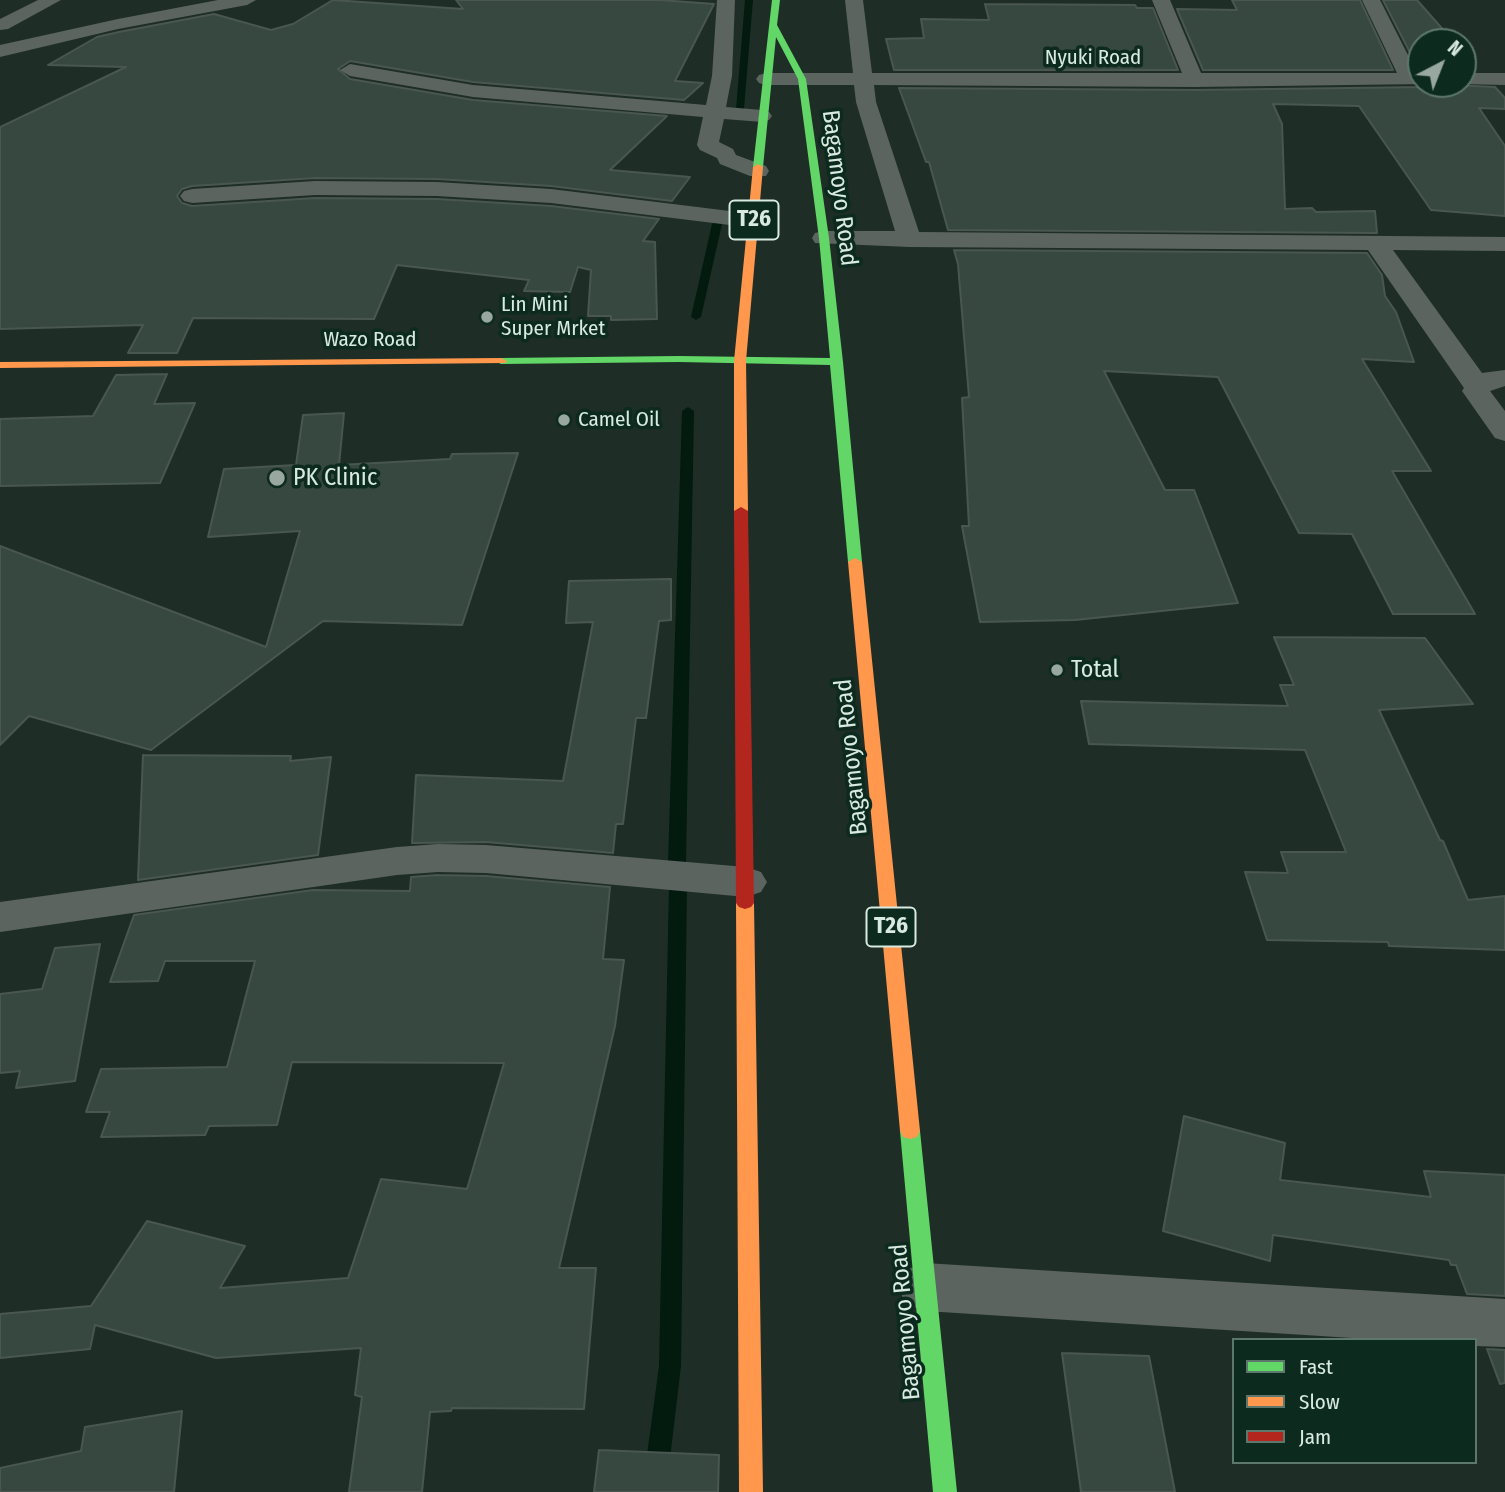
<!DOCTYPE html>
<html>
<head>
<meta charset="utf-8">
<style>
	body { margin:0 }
	#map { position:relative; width:1505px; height:1492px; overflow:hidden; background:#1e2e27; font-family:"Fira Sans Condensed",sans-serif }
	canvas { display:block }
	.legend { position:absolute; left:1232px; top:1338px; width:245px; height:126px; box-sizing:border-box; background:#0c2a1e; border:2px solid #5e776c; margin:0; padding:9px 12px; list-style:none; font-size:21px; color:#d9eae1 }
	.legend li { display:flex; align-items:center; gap:14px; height:35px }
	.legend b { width:35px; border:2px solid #5e776c }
	.north { position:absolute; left:1407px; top:28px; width:70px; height:70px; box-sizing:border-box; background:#0c2a1e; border:2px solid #5e776c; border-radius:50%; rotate:42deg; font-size:19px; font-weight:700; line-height:28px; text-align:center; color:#d9eae1 }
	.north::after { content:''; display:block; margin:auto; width:24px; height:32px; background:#98a8a0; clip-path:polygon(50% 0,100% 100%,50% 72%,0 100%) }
</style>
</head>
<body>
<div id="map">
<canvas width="1505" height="1492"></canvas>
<ul class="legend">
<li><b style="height:9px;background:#63d668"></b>Fast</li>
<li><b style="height:9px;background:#ff974d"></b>Slow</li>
<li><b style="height:9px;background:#b3261e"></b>Jam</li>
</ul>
<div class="north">N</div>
</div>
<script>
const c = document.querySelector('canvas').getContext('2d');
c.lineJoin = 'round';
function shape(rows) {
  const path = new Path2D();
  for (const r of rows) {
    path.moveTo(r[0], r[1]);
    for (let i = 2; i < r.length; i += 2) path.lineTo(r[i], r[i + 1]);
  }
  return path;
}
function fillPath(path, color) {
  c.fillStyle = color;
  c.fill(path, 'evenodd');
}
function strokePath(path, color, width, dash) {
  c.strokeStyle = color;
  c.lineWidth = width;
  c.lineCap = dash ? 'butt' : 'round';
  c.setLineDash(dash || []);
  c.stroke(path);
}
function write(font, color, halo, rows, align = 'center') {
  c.font = font + ' "Fira Sans Condensed",sans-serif';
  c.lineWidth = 7;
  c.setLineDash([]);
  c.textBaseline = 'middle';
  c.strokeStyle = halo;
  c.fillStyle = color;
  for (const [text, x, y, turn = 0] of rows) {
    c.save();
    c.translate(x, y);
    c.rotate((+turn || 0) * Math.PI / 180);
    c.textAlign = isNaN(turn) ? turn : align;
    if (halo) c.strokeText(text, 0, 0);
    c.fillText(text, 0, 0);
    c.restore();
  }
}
fillPath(shape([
	[745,0,753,0,744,109,740,112,736,109,745,0],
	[717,221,722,224,701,317,696,320,691,317,712,224,717,221],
	[688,407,694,411,686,863,683,867,677,869,671,867,668,863,682,411,688,407],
	[678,879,684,881,687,885,681,1366,666,1492,642,1492,659,1366,669,885,672,881,678,879]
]), '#031a0f');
const building = shape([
	[333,0,463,9,456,0,660,0,714,4,675,81,703,83,684,100,473,82,350,61,338,69,350,79,473,100,667,116,610,170,690,177,672,201,551,186,437,179,315,178,192,186,182,189,177,196,182,203,192,206,315,198,437,199,551,206,659,219,643,241,655,242,657,319,611,320,611,316,588,316,591,270,578,267,570,292,524,291,529,280,397,265,374,319,193,318,177,353,128,353,143,325,0,329,0,127,126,67,48,65,97,37,119,32,214,14,271,30,293,24,333,0],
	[1232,0,1360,0,1393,70,1203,70,1177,9,1237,10,1232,0],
	[1383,0,1417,0,1454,42,1421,42,1421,70,1419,70,1383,0],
	[985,4,1135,5,1137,8,1153,8,1178,70,894,70,886,39,924,38,921,19,989,20,985,4],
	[1428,84,1495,87,1505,98,1505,109,1479,108,1505,146,1505,216,1431,210,1359,106,1273,104,1282,124,1285,209,1312,208,1316,212,1375,211,1377,233,948,230,929,162,926,162,899,88,1195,90,1425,87,1428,84],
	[954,250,1367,253,1382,275,1385,296,1396,312,1414,362,1362,359,1431,471,1392,471,1475,614,1393,614,1352,534,1299,533,1218,377,1104,371,1165,490,1194,490,1238,603,1075,620,980,622,962,526,969,526,962,398,969,397,958,264,954,250],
	[167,374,154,404,195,403,160,483,0,486,0,419,93,416,116,375,167,374],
	[344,413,339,465,450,459,452,454,518,453,462,625,323,621,151,750,29,716,0,745,0,546,266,647,300,531,208,537,224,469,296,465,303,415,344,413],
	[671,579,671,620,659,621,646,718,636,718,623,824,616,824,613,853,486,842,412,843,416,775,563,781,593,622,566,623,569,581,671,579],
	[1274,637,1425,638,1473,704,1379,710,1440,840,1443,841,1468,900,1505,896,1505,950,1389,946,1388,942,1267,940,1245,872,1288,873,1281,852,1346,852,1305,750,1089,744,1081,701,1288,706,1280,685,1294,685,1274,637],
	[143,755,291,756,290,761,331,757,318,855,138,880,143,755],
	[438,875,486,876,610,887,603,959,624,960,615,1026,559,1268,596,1268,584,1409,452,1408,451,1411,430,1412,422,1492,349,1492,362,1397,355,1395,361,1348,216,1358,95,1325,90,1349,0,1358,0,1314,91,1306,147,1221,245,1246,220,1288,348,1278,381,1179,467,1189,504,1063,292,1062,277,1125,209,1126,205,1135,101,1137,110,1112,86,1112,101,1069,227,1067,255,961,165,961,158,981,110,982,134,915,313,890,410,891,411,877,438,875],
	[100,944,75,1081,16,1088,20,1071,0,1073,0,994,42,989,55,948,100,944],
	[1184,1116,1285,1143,1280,1180,1431,1197,1424,1171,1505,1175,1505,1296,1467,1294,1456,1265,1451,1265,1449,1260,1273,1235,1270,1261,1163,1231,1184,1116],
	[1487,1349,1505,1350,1505,1383,1500,1384,1487,1349],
	[1062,1353,1149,1356,1175,1492,1081,1492,1062,1353],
	[182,1411,174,1492,0,1492,0,1468,81,1451,85,1427,182,1411],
	[599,1450,719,1455,718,1492,594,1492,599,1450]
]);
fillPath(building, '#374841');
strokePath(building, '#495750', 2);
fillPath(shape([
	[38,0,61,0,8,29,0,30,0,19,38,0],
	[218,0,256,0,247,5,118,29,0,57,0,45,118,19,218,0],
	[717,0,735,0,732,76,726,107,762,110,769,112,772,116,769,120,762,122,724,119,719,142,733,149,736,155,766,166,769,171,766,176,750,176,720,164,717,158,700,150,697,145,703,117,473,97,350,76,340,70,350,64,473,85,706,105,712,76,717,0],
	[845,0,863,0,872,73,1182,73,1152,0,1170,0,1201,73,1397,73,1362,0,1380,0,1417,73,1421,73,1421,84,1425,84,1195,87,874,85,876,102,919,232,1505,237,1505,251,1393,250,1482,373,1505,370,1505,386,1490,391,1505,411,1505,441,1495,438,1462,391,1464,388,1368,250,910,247,815,243,812,238,815,233,824,231,895,231,856,102,854,85,766,85,759,83,756,79,759,75,766,73,853,73,845,0],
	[1463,73,1505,73,1505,85,1459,84,1463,84,1463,73],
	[315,181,437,182,551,189,754,214,762,216,766,221,762,226,754,228,551,203,437,196,315,195,192,203,184,201,180,196,184,191,192,189,315,181],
	[438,844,486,845,746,867,761,872,767,882,761,892,746,897,486,873,438,872,397,875,0,932,0,902,397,847,438,844],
	[925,1263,1505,1299,1505,1347,1475,1346,1475,1340,1384,1340,925,1311,906,1304,898,1287,906,1270,925,1263]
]), '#5c6460');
fillPath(shape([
	[772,0,780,0,777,25,806,79,829,238,843,362,862,562,855,566,848,562,830,365,679,362,501,364,495,361,501,358,679,356,830,358,819,238,798,79,776,37,763,167,758,170,753,167,772,0],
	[910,1123,917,1125,920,1131,957,1492,933,1492,900,1131,903,1125,910,1123]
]), '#63d668');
fillPath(shape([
	[758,164,763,167,746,361,748,511,741,515,734,511,734,361,753,167,758,164],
	[501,358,507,361,505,363,0,368,0,362,501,358],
	[855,558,862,562,920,1131,917,1137,910,1139,903,1137,900,1131,848,562,855,558],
	[745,897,751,899,754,903,763,1492,739,1492,736,903,739,899,745,897]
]), '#ff974d');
fillPath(shape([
	[741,507,748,511,754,903,751,907,745,909,739,907,736,903,734,511,741,507]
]), '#b3261e');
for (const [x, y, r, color] of [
	[487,317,7,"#98a8a0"],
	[564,420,7,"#98a8a0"],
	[277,478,9,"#98a8a0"],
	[1057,670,7,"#98a8a0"]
]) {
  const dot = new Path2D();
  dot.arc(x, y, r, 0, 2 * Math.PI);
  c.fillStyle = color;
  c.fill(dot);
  strokePath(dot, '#0c2a1e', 2.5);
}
write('21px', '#d9eae1', '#0c2a1e', [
	["Nyuki Road",1093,58],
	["Wazo Road",370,340]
]);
write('21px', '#d9eae1', '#0c2a1e', [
	["Lin Mini",501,305],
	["Super Mrket",501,329],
	["Camel Oil",578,420]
], 'left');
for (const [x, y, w] of [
	[754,220,49],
	[891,927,49]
]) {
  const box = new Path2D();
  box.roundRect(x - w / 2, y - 19.5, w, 39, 5);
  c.fillStyle = '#0c2a1e';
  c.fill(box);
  strokePath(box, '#d9eae1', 2);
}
write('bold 23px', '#d9eae1', null, [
	["T26",754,220],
	["T26",891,927]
]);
write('24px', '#d9eae1', '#0c2a1e', [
	["Bagamoyo Road",839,188,83],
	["Bagamoyo Road",852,757,-96],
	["Bagamoyo Road",906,1322,-95]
]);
write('24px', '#d9eae1', '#0c2a1e', [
	["PK Clinic",293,478],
	["Total",1071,670]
], 'left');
</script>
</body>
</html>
